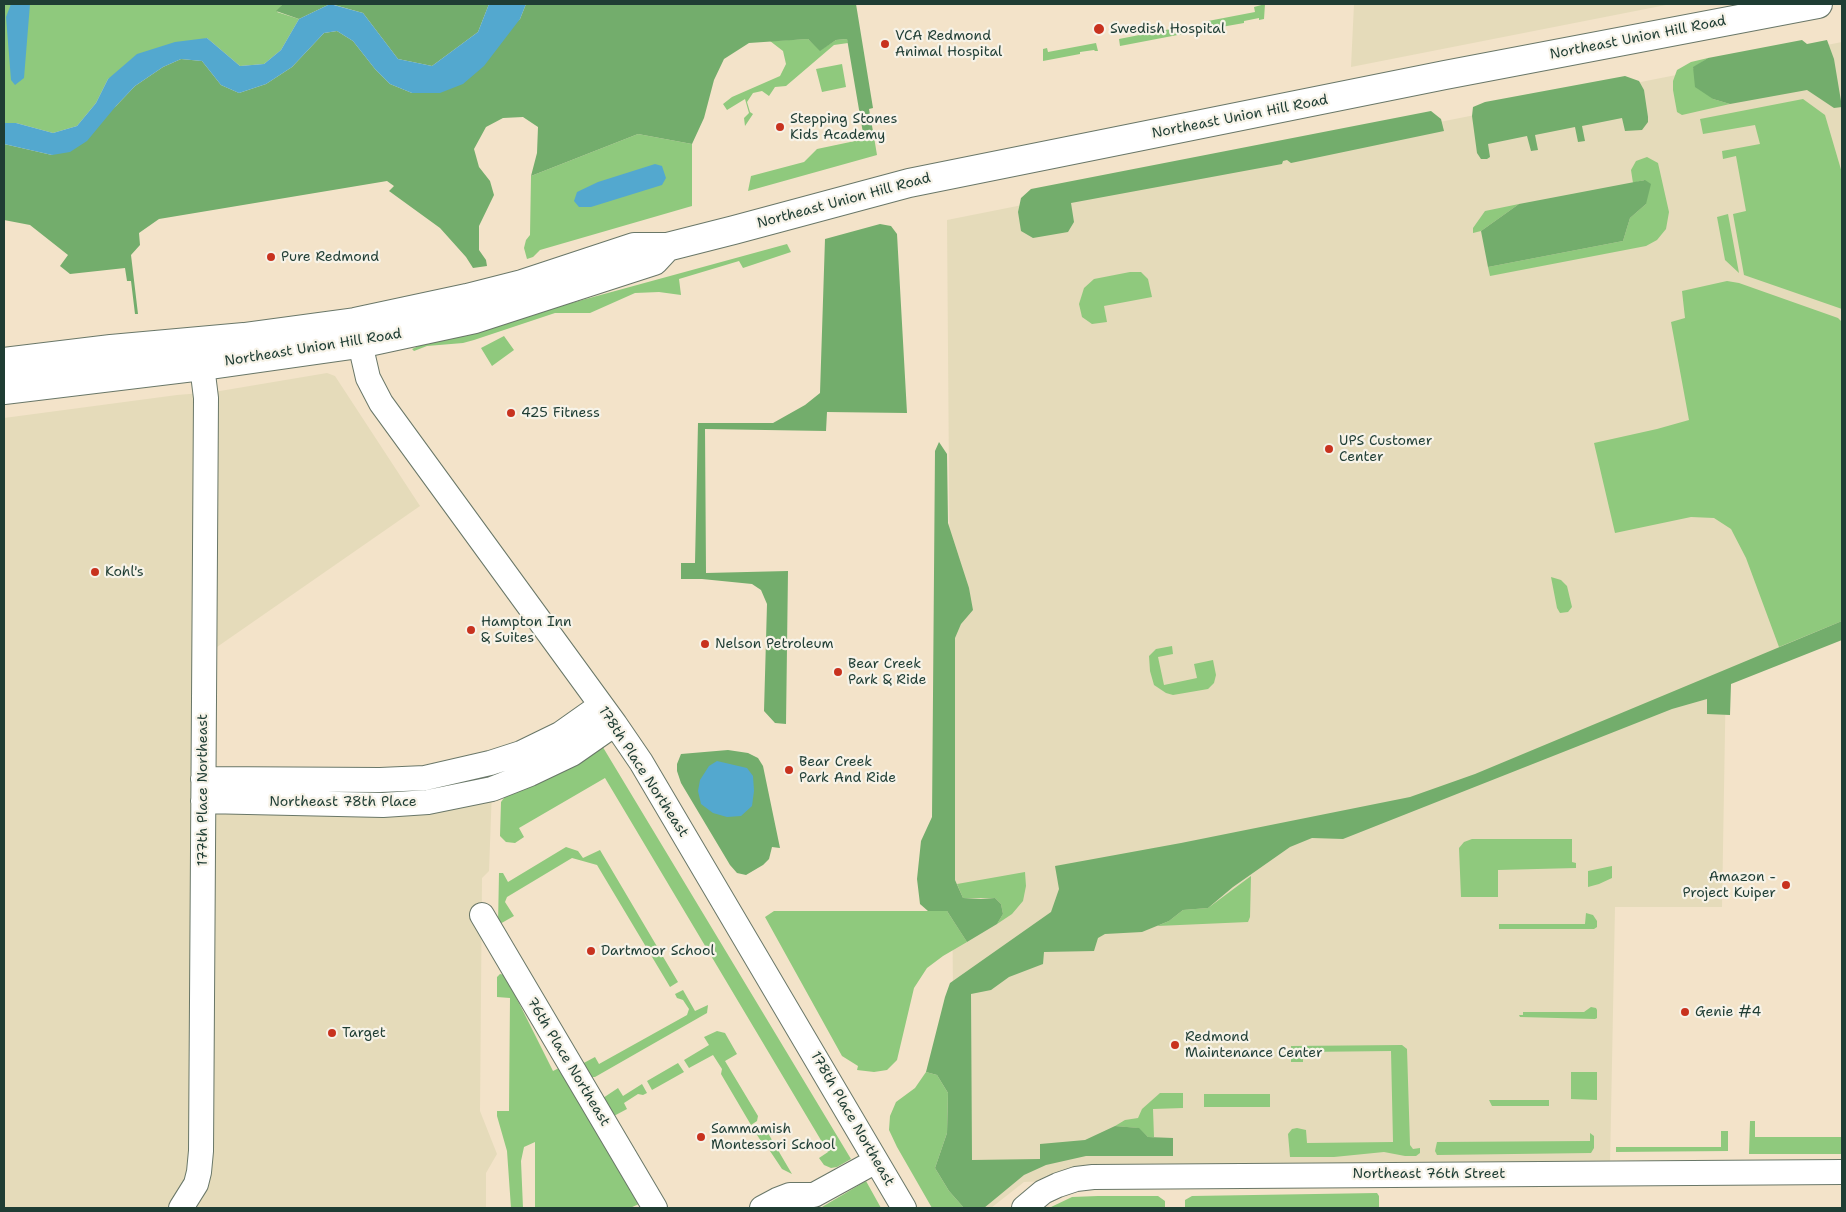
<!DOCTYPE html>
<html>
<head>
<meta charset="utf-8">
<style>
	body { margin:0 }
	#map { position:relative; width:1846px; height:1212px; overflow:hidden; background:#f3e3c9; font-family:"Shantell Sans",sans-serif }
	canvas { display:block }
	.frame { position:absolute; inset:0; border:5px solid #1f3d34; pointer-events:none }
</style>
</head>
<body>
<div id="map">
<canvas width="1846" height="1212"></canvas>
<div class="frame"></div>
</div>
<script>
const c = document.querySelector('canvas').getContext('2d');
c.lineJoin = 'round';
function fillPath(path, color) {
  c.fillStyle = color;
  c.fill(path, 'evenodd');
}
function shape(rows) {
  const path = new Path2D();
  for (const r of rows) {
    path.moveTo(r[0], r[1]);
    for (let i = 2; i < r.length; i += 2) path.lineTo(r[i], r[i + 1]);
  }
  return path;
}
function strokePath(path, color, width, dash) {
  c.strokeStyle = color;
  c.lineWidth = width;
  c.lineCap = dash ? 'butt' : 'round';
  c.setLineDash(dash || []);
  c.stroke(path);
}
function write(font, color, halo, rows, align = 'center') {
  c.font = font + ' "Shantell Sans",sans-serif';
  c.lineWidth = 4.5;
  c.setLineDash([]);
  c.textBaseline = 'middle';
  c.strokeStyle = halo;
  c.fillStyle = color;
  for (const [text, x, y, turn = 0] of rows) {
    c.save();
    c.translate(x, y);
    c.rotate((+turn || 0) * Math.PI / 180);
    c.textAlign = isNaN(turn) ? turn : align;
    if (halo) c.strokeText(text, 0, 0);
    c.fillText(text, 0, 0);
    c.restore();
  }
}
fillPath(shape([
	[1354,4,1671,4,1351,67],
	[1842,42,1842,624,1726,672,1722,907,1615,907,1610,1166,1150,1176,1024,1182,991,1208,960,1208,953,996,947,220],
	[327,373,335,376,420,506,204,656,203,800,492,789,489,871,482,878,480,1111,497,1154,486,1173,486,1208,4,1208,4,418,177,395,214,392]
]), '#e5dbba');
fillPath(shape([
	[4,4,283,4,277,12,299,19,281,50,264,64,240,66,207,38,108,79,96,103,77,126,53,133,16,123,4,123],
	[1265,4,1264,19,1259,20,1259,18,1244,21,1244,23,1210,29,1208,21,1255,12,1254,7],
	[1186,26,1188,33,1120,46,1119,39],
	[808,39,820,50,836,40,847,39,848,43,834,45,786,86,775,87,769,96,762,91,753,93,747,102,750,112,753,114,745,126,744,118,749,113,745,99,727,110,723,104,732,97,780,76,786,64,783,51,770,41],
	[1096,43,1098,51,1095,51,1094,50,1080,52,1080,54,1043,61,1043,49,1047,48,1048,52],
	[1708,58,1693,68,1713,99,1730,104,1682,115,1677,112,1673,90,1673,81,1677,70,1691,62],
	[842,64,846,87,822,92,816,69],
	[1803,99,1825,115,1842,173,1842,309,1744,275,1733,214,1746,211,1736,156,1723,159,1722,151,1760,144,1755,125,1703,134,1700,119],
	[638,134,692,144,692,206,540,250,533,257,527,259,524,248,526,240,530,235,531,176],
	[874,137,877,155,748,191,751,176,804,162,817,149],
	[1647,157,1658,163,1669,212,1666,229,1657,240,1646,246,1490,276,1488,267,1623,241,1630,218,1646,204,1644,180,1633,183,1631,170,1636,161],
	[1519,204,1481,231,1473,233,1473,228,1485,211],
	[1728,214,1739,273,1725,260,1717,217],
	[787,244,791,252,743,268,739,261,679,279,681,295,659,292,635,293,590,313,555,313,474,340,463,343,427,346,414,351,412,349,425,343],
	[1130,272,1141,272,1148,279,1152,297,1104,306,1107,322,1092,324,1082,317,1079,304,1084,288,1094,279],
	[1727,281,1739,283,1838,318,1842,322,1842,621,1779,647,1746,558,1731,529,1714,518,1691,517,1615,533,1594,443,1657,429,1689,420,1671,322,1685,318,1682,291],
	[504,336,514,350,492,366,481,348],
	[1551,577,1561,580,1567,586,1572,607,1568,612,1560,613,1557,608],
	[1172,646,1173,654,1158,657,1164,685,1197,678,1194,664,1213,660,1216,675,1214,683,1208,689,1173,695,1166,693,1154,685,1150,671,1149,656,1156,649],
	[601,744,851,1159,837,1167,831,1168,824,1165,819,1158,828,1152,605,778,519,828,524,837,515,843,506,842,500,836,501,802,507,794],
	[1472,839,1572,839,1572,862,1576,863,1576,868,1498,870,1498,897,1461,897,1459,848,1464,842],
	[566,847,578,851,583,858,600,850,678,982,670,987,597,865,572,858,507,897,505,902,514,916,498,925,499,873,503,873,508,882],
	[1612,866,1612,878,1599,884,1588,887,1588,871],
	[1025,872,1026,886,1023,901,1012,914,997,924,1003,914,1001,904,995,898,963,898,957,884],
	[1251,876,1250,917,1248,922,1157,926,1169,921,1183,910,1208,908],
	[774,911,947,911,967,942,943,956,927,968,914,988,897,1060,887,1070,874,1072,857,1070,858,1066,842,1056,765,917],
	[1586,913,1593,915,1597,921,1597,927,1594,929,1499,929,1499,924,1585,924],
	[500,974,505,975,553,1071,559,1068,639,1204,630,1208,535,1208,535,1142,524,1147,521,1161,523,1208,511,1208,507,1151,497,1116,497,1111,509,1111,510,998,497,997,497,977],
	[683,990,695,1011,708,1005,707,1013,595,1077,589,1077,580,1065,595,1057,599,1064,687,1015,689,1009,683,1000,677,998,675,994],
	[1591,1007,1596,1008,1597,1010,1597,1018,1595,1019,1520,1017,1519,1015,1523,1015,1523,1012,1584,1012],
	[717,1031,725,1033,737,1054,725,1061,758,1116,757,1121,751,1125,721,1074,722,1069,713,1055,689,1068,684,1060,709,1045,704,1037],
	[1402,1045,1407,1049,1410,1145,1413,1149,1420,1148,1420,1153,1416,1156,1405,1156,1384,1152,1334,1157,1290,1157,1288,1134,1292,1129,1297,1128,1306,1130,1307,1143,1393,1142,1391,1051,1303,1052,1303,1062,1291,1062,1291,1046],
	[678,1063,684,1072,652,1090,647,1081],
	[926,1072,937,1075,948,1093,947,1133,935,1168,949,1191,964,1208,932,1208,897,1147,889,1130,890,1116,896,1102,915,1088],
	[1571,1072,1597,1072,1597,1100,1571,1099],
	[642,1084,647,1093,643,1095,638,1094,624,1103,627,1109,612,1117,603,1098,618,1088,623,1096],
	[1160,1093,1183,1093,1183,1108,1153,1109,1154,1137,1148,1137,1138,1128,1115,1126,1125,1120,1138,1118,1142,1109],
	[1204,1094,1270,1094,1270,1107,1204,1107],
	[1489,1100,1549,1100,1549,1106,1492,1106],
	[1750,1121,1755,1121,1755,1137,1842,1137,1842,1154,1749,1154],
	[759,1127,765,1128,792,1174,782,1169,768,1148,764,1146,754,1130],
	[1721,1131,1728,1131,1728,1151,1616,1152,1616,1147,1721,1147],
	[1590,1133,1594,1136,1594,1148,1591,1153,1437,1155,1435,1151,1437,1142,1590,1141],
	[866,1181,881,1208,822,1208,822,1207],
	[1377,1193,1379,1196,1379,1208,1185,1208,1185,1200,1192,1196],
	[1098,1196,1158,1196,1165,1201,1165,1208,1049,1208,1072,1197]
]), '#8fc97d');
fillPath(shape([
	[283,4,330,4,299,19,276,11],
	[331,4,489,4,478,32,432,66,398,59,363,13],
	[526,4,856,4,873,108,869,109,874,137,864,139,847,39,836,40,820,51,808,39,749,43,724,59,714,80,704,118,692,144,638,134,531,176,537,153,538,127,523,117,503,118,486,127,474,149,479,167,490,181,494,195,479,226,479,250,486,260,487,266,473,268,466,257,440,228,389,191,394,186,387,181,159,219,139,233,140,245,131,255,138,314,135,314,131,281,127,281,125,268,70,274,60,266,68,255,30,225,4,220,4,144,52,155,116,106,135,86,163,67,181,59,202,61,221,85,239,93,266,84,292,67,324,33,337,31,353,41,375,69,390,84,412,93,520,19],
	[1802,40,1807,44,1827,40,1834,59,1842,107,1834,108,1807,90,1730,104,1713,99,1695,87,1693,67,1708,58],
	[1625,76,1639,81,1644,90,1648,117,1648,122,1642,130,1625,131,1622,118,1582,126,1585,141,1578,142,1575,127,1535,135,1538,150,1531,151,1527,136,1488,144,1490,157,1487,159,1481,159,1477,153,1472,116,1473,107,1485,102],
	[1431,111,1441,119,1444,131,1291,163,1287,160,1283,161,1282,164,1071,203,1074,222,1068,232,1033,238,1021,231,1018,212,1021,198,1031,189],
	[1645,180,1651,184,1646,204,1630,218,1623,241,1488,267,1481,231,1519,204],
	[880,224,891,226,897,234,907,413,827,412,826,431,705,429,706,573,788,571,786,724,775,723,764,711,767,604,761,590,752,584,702,579,681,579,681,563,695,563,698,423,773,423,805,405,820,393,825,239],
	[939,442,947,454,948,523,969,588,973,610,961,624,955,638,955,880,963,898,981,899,995,898,1001,904,1003,914,997,924,967,942,947,911,928,911,920,904,917,879,921,841,932,817,935,451],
	[1842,621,1842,640,1731,684,1730,715,1707,714,1707,699,1672,709,1343,839,1312,838,1290,847,1233,887,1208,908,1183,910,1169,921,1142,932,1105,934,1098,938,1094,951,1044,952,1043,964,1009,977,991,990,971,994,972,1160,1040,1159,1040,1144,1085,1140,1115,1126,1139,1128,1148,1137,1173,1138,1173,1156,1086,1156,1046,1165,1024,1175,984,1208,964,1208,949,1191,935,1168,947,1133,948,1093,937,1075,926,1072,945,997,950,983,1051,912,1059,889,1055,866,1181,843,1410,797,1475,774],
	[728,750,748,753,758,758,763,766,780,848,772,847,769,859,763,865,746,875,737,873,730,865,681,783,677,771,677,764,681,754]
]), '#73ad6c');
fillPath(shape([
	[11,4,30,4,24,78,15,85,11,80,6,17],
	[330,4,363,13,398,59,432,66,478,32,489,4,526,4,520,19,484,66,463,84,440,93,412,93,390,84,375,69,353,41,337,31,324,33,292,67,266,84,239,93,221,85,202,61,181,59,163,67,135,86,116,106,87,141,70,152,52,155,4,144,4,123,16,123,53,133,77,126,96,103,108,79,137,54,175,42,207,38,240,66,264,64,281,50,299,19],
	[655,164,662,166,666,178,662,185,591,207,579,207,574,201,577,192,598,182],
	[717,761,747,768,753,776,754,791,752,806,741,816,727,817,713,813,701,804,698,791,700,780,709,766]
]), '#53a8cf');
const minor = shape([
	[356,326,368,378,381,403,615,724,641,762,904,1208],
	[203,779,380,780,425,778,490,763,521,753,560,734,601,705],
	[203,801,383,805,428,802,492,789,530,774,572,754,615,724],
	[482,915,655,1208],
	[181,1208,196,1184,199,1172,201,1151,206,398,202,366],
	[762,1208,777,1200,790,1195,814,1195,876,1161],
	[1024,1208,1043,1192,1058,1185,1076,1179,1093,1177,1842,1172]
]);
const major = shape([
	[4,362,111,349,244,337,355,322,467,298,522,284,634,247,667,247,734,230,909,183,1445,75,1818,4],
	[4,390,202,366,359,344,475,319,654,261,667,247]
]);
strokePath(minor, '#697768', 26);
strokePath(major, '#697768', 30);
strokePath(minor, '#fff', 24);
strokePath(major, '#fff', 28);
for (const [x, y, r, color] of [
	[1099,29,6,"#c8321e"],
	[885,44,5,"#c8321e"],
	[780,127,5,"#c8321e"],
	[271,257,5,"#c8321e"],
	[511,413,5,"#c8321e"],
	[1329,449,5,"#c8321e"],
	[95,572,5,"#c8321e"],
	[471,630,5,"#c8321e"],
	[705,644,5,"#c8321e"],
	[838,672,5,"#c8321e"],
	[789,770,5,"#c8321e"],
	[1786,885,5,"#c8321e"],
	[591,951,5,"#c8321e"],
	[1685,1012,5,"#c8321e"],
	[332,1033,5,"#c8321e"],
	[1175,1045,5,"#c8321e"],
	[701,1137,5,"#c8321e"]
]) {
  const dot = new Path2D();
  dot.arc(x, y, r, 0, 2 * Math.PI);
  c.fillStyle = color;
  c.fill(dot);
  strokePath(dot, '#f7f3e8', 2);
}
write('14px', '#1f3d34', '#f7f3e8', [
	["Swedish Hospital",1110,29],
	["VCA Redmond",895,36],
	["Animal Hospital",895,52],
	["Stepping Stones",790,119],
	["Kids Academy",790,135],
	["Pure Redmond",281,257],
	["425 Fitness",521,413],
	["UPS Customer",1339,441],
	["Center",1339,457],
	["Kohl's",105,572],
	["Hampton Inn",481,622],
	["& Suites",481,638],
	["Nelson Petroleum",715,644],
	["Bear Creek",848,664],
	["Park & Ride",848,680],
	["Bear Creek",799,762],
	["Park And Ride",799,778],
	["Amazon -",1776,877,"right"],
	["Project Kuiper",1776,893,"right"],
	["Dartmoor School",601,951],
	["Genie #4",1695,1012],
	["Target",342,1033],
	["Redmond",1185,1037],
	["Maintenance Center",1185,1053],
	["Sammamish",711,1129],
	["Montessori School",711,1145]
], 'left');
write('14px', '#1f3d34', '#f7f3e8', [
	["Northeast Union Hill Road",1638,38,-11],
	["Northeast Union Hill Road",1240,117,-11],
	["Northeast Union Hill Road",844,201,-15],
	["Northeast Union Hill Road",313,348,-9],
	["178th Place Northeast",643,772,57],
	["177th Place Northeast",203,790,-90],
	["Northeast 78th Place",343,802],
	["76th Place Northeast",568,1062,59],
	["178th Place Northeast",852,1119,60],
	["Northeast 76th Street",1429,1174]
]);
</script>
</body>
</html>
